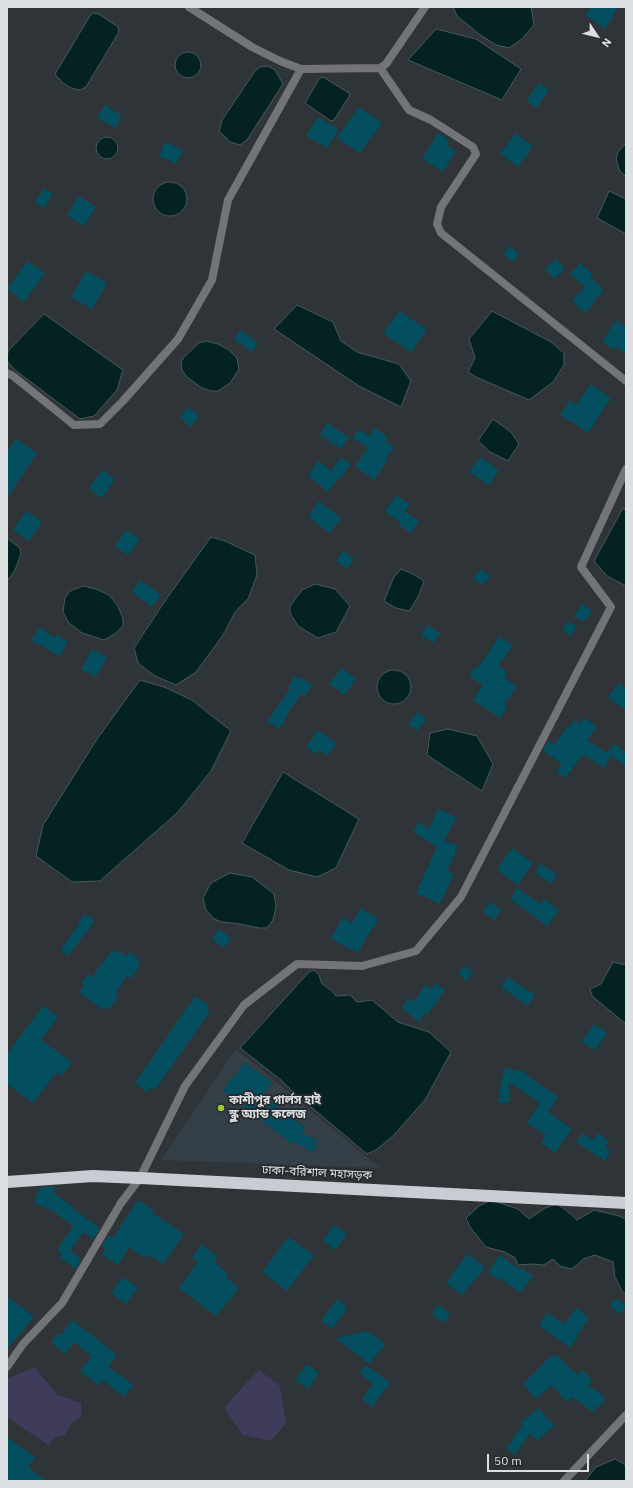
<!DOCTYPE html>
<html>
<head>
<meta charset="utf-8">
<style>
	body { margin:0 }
	#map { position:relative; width:633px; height:1488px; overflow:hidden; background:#2f3438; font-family:"IBM Plex Sans",sans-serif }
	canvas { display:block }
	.frame { position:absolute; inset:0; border:8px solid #dde0e3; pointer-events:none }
	.north { position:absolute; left:577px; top:16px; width:40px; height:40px; -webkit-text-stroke:3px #252a2e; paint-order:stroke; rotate:125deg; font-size:11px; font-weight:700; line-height:16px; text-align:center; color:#dde0e3 }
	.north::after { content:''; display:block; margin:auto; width:14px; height:18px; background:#dde0e3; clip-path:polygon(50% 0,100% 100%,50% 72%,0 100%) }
	.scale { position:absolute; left:487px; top:1454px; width:102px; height:18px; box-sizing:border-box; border:2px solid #dde0e3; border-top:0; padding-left:5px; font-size:12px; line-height:14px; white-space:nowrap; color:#dde0e3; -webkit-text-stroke:3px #252a2e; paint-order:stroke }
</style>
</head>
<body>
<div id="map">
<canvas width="633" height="1488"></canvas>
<div class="frame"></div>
<div class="north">N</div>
<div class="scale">50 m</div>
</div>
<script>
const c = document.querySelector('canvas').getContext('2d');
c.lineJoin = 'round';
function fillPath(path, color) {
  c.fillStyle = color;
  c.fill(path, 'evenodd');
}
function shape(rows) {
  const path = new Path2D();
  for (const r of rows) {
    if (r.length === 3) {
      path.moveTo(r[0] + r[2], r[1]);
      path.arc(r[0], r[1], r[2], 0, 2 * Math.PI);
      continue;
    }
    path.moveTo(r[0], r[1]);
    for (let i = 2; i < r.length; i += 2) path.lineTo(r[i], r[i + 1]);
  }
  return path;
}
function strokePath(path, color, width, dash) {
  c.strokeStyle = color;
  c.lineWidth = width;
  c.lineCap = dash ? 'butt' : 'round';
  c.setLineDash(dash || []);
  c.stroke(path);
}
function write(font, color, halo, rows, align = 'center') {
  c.font = font + ' "IBM Plex Sans","Noto Sans Bengali",sans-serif';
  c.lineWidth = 3.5;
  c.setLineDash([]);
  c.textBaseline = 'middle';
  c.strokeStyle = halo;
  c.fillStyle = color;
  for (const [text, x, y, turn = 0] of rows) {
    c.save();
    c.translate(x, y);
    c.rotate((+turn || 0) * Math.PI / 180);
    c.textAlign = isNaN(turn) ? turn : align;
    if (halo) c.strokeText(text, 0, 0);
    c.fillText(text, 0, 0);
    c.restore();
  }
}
fillPath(shape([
	[236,1049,380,1168,161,1160],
	[245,1063,272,1082,262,1096,235,1077],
	[233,1077,263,1100,253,1113,223,1090],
	[274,1103,305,1127,292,1144,261,1120],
	[307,1135,318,1141,313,1152,301,1146]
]), '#353f47');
fillPath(shape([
	[35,1367,57,1395,81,1403,81,1417,72,1423,65,1435,55,1437,48,1445,7,1417,7,1379],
	[259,1370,280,1386,286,1423,271,1441,243,1435,224,1408,244,1385]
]), '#3f3b5a');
const water = shape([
	[453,7,531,7,534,25,522,39,509,48,496,45,479,34,457,16,453,7],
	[93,13,99,14,118,27,119,32,86,87,80,90,71,88,63,83,55,74,90,16,93,13],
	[436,29,476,39,521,69,502,100,408,60,436,29],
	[188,65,13],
	[268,66,275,70,283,84,247,140,240,145,230,142,219,131,222,120,255,71,260,67,268,66],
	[323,77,349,93,350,95,334,120,331,121,305,103,319,79,323,77],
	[107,148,11],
	[626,143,626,177,619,170,616,158,618,152,626,143],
	[170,199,17],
	[609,191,626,199,626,234,597,218,609,191],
	[297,305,333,322,341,341,357,352,399,364,411,381,401,407,359,386,274,329,297,305],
	[492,311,551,342,564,353,564,365,553,382,529,400,476,377,468,372,475,358,469,339,492,311],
	[44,314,123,370,117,390,94,416,80,419,15,370,7,361,8,351,44,314],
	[206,341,218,344,229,350,237,358,239,369,230,383,218,391,211,391,202,388,187,377,182,370,181,362,184,357,199,343,206,341],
	[493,419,511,432,519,444,508,461,490,452,478,441,493,419],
	[623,508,626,511,626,586,607,576,594,561,623,508],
	[211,537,225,541,255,555,257,575,248,599,235,612,223,635,196,672,176,685,155,676,138,663,134,648,167,598,211,537],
	[7,538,20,548,21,554,15,570,7,581,7,538],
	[401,569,413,574,424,581,418,597,409,611,396,608,384,601,394,577,401,569],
	[315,584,335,589,350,606,336,632,318,638,298,626,290,613,290,606,302,590,315,584],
	[83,586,96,589,109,595,118,606,123,619,123,626,116,633,104,640,82,633,68,622,63,612,65,598,70,591,83,586],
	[394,687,17],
	[140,680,164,687,192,700,231,731,211,771,178,812,100,881,72,882,36,856,43,825,97,739,140,680],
	[448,729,477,736,493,764,482,791,427,755,430,733,448,729],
	[283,772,359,819,336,868,317,877,289,870,242,843,283,772],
	[230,873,252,877,274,894,276,907,273,920,267,928,259,928,240,924,222,922,214,919,206,910,203,898,211,883,230,873],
	[613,962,626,965,626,1024,592,996,590,989,601,984,613,962],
	[314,970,319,975,322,984,332,991,336,996,350,995,357,1002,372,1000,398,1022,429,1032,451,1052,425,1100,393,1136,376,1150,367,1154,292,1091,281,1080,240,1048,309,972,314,970],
	[491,1200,518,1209,529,1219,545,1208,557,1204,566,1210,577,1220,594,1210,619,1216,626,1219,626,1294,622,1291,615,1277,613,1262,595,1255,583,1259,577,1265,571,1269,560,1266,553,1259,544,1265,531,1264,518,1265,515,1258,505,1252,486,1247,470,1227,466,1218,479,1206,491,1200],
	[615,1459,626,1465,626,1481,585,1481,596,1467,615,1459]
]);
fillPath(water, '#042222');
strokePath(water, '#455b5c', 1);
fillPath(shape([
	[591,7,618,7,613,14,614,15,605,29,585,15],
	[539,83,549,90,537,108,526,101],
	[105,105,122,116,115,128,97,117],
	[359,107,382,123,360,153,337,138],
	[318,117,338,129,327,148,306,136],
	[438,133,449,140,447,145,456,151,443,172,422,159],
	[515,133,533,146,518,167,500,154],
	[165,142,183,150,176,164,159,156],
	[44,188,53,194,44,208,35,202],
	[79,196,96,207,84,226,67,215],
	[509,246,519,253,513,262,503,255],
	[556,259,565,269,554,279,545,269],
	[27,261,45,273,24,302,7,289],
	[580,263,592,274,590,276,604,291,593,301,595,303,584,313,572,300,585,287,570,274],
	[86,271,107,283,92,309,71,297],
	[399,311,427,330,411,352,383,333],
	[616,320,626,327,626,354,616,346,614,350,602,342],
	[240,330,258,343,252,352,234,339],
	[591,384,611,398,588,433,571,421,570,422,560,415,570,400,576,405],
	[188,407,199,416,191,427,180,418],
	[327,423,349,437,341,449,320,435],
	[375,428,388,437,385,441,394,447,385,460,387,461,374,480,355,466,368,448,353,438,359,429,369,436],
	[16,439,37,453,7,498,7,452],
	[341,457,351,464,341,478,339,477,328,492,308,476,318,461,331,471],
	[480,457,499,470,489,485,469,472],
	[102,470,115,479,102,498,89,489],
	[396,495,410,504,405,512,419,521,411,533,399,525,401,523,385,512],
	[319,501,341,518,330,533,308,517],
	[26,511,42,522,29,541,13,530],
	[126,530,140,539,128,555,115,546],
	[343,551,354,559,347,569,336,561],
	[480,569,490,576,483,585,473,579],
	[140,580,161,595,152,607,132,592],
	[582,604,592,611,584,622,574,616],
	[569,621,577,627,571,636,562,630],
	[428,625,440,633,433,643,421,635],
	[40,627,55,638,57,635,68,642,59,656,31,640],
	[499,637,513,645,498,666,508,672,504,678,517,686,504,704,507,707,500,718,473,700,483,685,469,676,475,666,478,668],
	[92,649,107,657,96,677,81,669],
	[341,668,356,678,345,695,329,684],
	[295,676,300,679,301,678,312,685,305,696,301,694,285,718,286,719,279,729,267,721,290,689,288,687],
	[619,683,626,688,626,710,608,698],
	[417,712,426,719,417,731,408,724],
	[584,718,597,726,587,740,611,756,604,768,583,754,565,778,556,772,562,764,543,751,548,741,554,745,567,727,569,728,574,720,580,724],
	[318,730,336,744,327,756,319,750,316,754,306,747],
	[614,744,626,752,626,766,607,753],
	[438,809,456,817,444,841,458,846,447,872,454,874,440,904,416,893,437,847,413,832,419,822,429,829],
	[512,848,533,863,518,885,497,870],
	[541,864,557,874,551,884,535,873],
	[517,888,540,904,544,899,559,910,547,926,510,899],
	[490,902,501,910,495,920,483,912],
	[361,908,379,919,373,929,372,928,358,953,331,939,342,918,352,923],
	[85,914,95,921,68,956,60,950,79,924,78,923],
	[219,929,231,938,224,948,212,939],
	[112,950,118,954,120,951,126,956,129,952,140,960,137,963,140,966,131,979,127,976,115,993,119,996,108,1010,104,1007,103,1010,79,992,84,986,81,984,88,974,92,977],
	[464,966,473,972,467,981,458,974],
	[508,977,535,995,528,1006,501,987],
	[435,983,445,990,427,1015,425,1013,419,1022,402,1008,408,998,414,1002,425,985,431,989],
	[195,996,208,1005,206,1008,210,1011,155,1090,151,1087,147,1092,135,1083],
	[43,1006,58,1017,41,1040,72,1062,62,1076,57,1072,33,1103,7,1084,7,1054],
	[594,1024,607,1033,595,1050,582,1042],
	[244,1063,272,1082,263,1095,305,1128,301,1132,318,1141,313,1152,293,1142,292,1144,223,1090,233,1077,234,1078],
	[504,1068,526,1072,525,1074,558,1097,548,1112,572,1129,555,1153,541,1143,546,1135,527,1123,540,1103,509,1082,510,1102,498,1103],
	[582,1133,593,1140,597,1133,609,1141,605,1147,611,1151,605,1161,576,1142],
	[55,1186,53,1192,74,1208,73,1209,100,1228,93,1239,83,1232,70,1251,81,1259,76,1269,59,1257,62,1253,57,1250,73,1226,53,1211,34,1203,40,1187],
	[138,1200,153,1210,152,1213,184,1234,163,1264,148,1254,145,1258,129,1247,118,1265,102,1255,106,1249,102,1246,109,1235,113,1238],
	[334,1225,347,1234,335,1250,323,1240],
	[288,1237,314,1255,287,1291,262,1272],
	[202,1244,218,1257,214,1262,228,1274,226,1277,239,1288,216,1316,179,1288,198,1262,192,1258],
	[467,1254,485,1267,474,1282,473,1281,462,1295,446,1283],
	[500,1255,520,1270,522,1268,533,1276,520,1293,500,1278,498,1280,488,1272],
	[122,1277,138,1287,126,1304,111,1293],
	[7,1296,34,1317,7,1349],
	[616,1298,626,1306,620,1314,610,1306],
	[337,1299,348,1308,332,1329,321,1321],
	[438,1305,450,1313,444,1323,432,1314],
	[576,1308,589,1318,576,1336,578,1337,570,1348,539,1325,548,1313,564,1324],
	[72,1320,117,1355,108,1366,133,1385,124,1397,103,1380,99,1385,80,1371,92,1356,74,1342,65,1354,51,1342,58,1333,61,1335],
	[367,1331,385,1344,369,1364,336,1338],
	[551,1356,558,1356,577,1375,582,1370,592,1380,588,1385,606,1398,599,1407,597,1406,593,1412,572,1397,567,1402,552,1385,536,1399,523,1384],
	[307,1364,319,1373,308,1389,295,1380],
	[366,1365,390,1383,372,1407,362,1399,373,1384,359,1373],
	[539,1408,554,1426,537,1441,530,1433,515,1455,506,1449,523,1424,521,1422],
	[7,1437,35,1457,28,1467,46,1481,7,1481]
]), '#034f60');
strokePath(shape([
	[189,7,252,47,280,61,301,69,380,68],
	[425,7,386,64,380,68,409,110,431,120,473,147,476,154,441,207,437,224,441,233,626,381],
	[7,373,13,376,74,425,100,424,122,402,178,339,212,280,228,200,301,69],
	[7,1367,23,1344,62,1303,121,1203,140,1178,185,1086,244,1005,297,964,362,966,416,951,461,897,611,607,581,567,626,469],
	[564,1481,626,1415]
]), '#737477', 8);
strokePath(shape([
	[7,1182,93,1176,140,1178,626,1203]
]), '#c9cdd3', 12);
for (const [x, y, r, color] of [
	[221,1108,4,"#9fca2d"]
]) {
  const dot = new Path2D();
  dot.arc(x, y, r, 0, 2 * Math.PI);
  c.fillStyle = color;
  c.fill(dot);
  strokePath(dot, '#252a2e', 1.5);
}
write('bold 12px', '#dde0e3', '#252a2e', [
	["কাশীপুর গার্লস হাই",229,1101],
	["স্কুল অ্যান্ড কলেজ",229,1115]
], 'left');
write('12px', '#dde0e3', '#252a2e', [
	["ঢাকা-বরিশাল মহাসড়ক",317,1173,3]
]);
</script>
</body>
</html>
